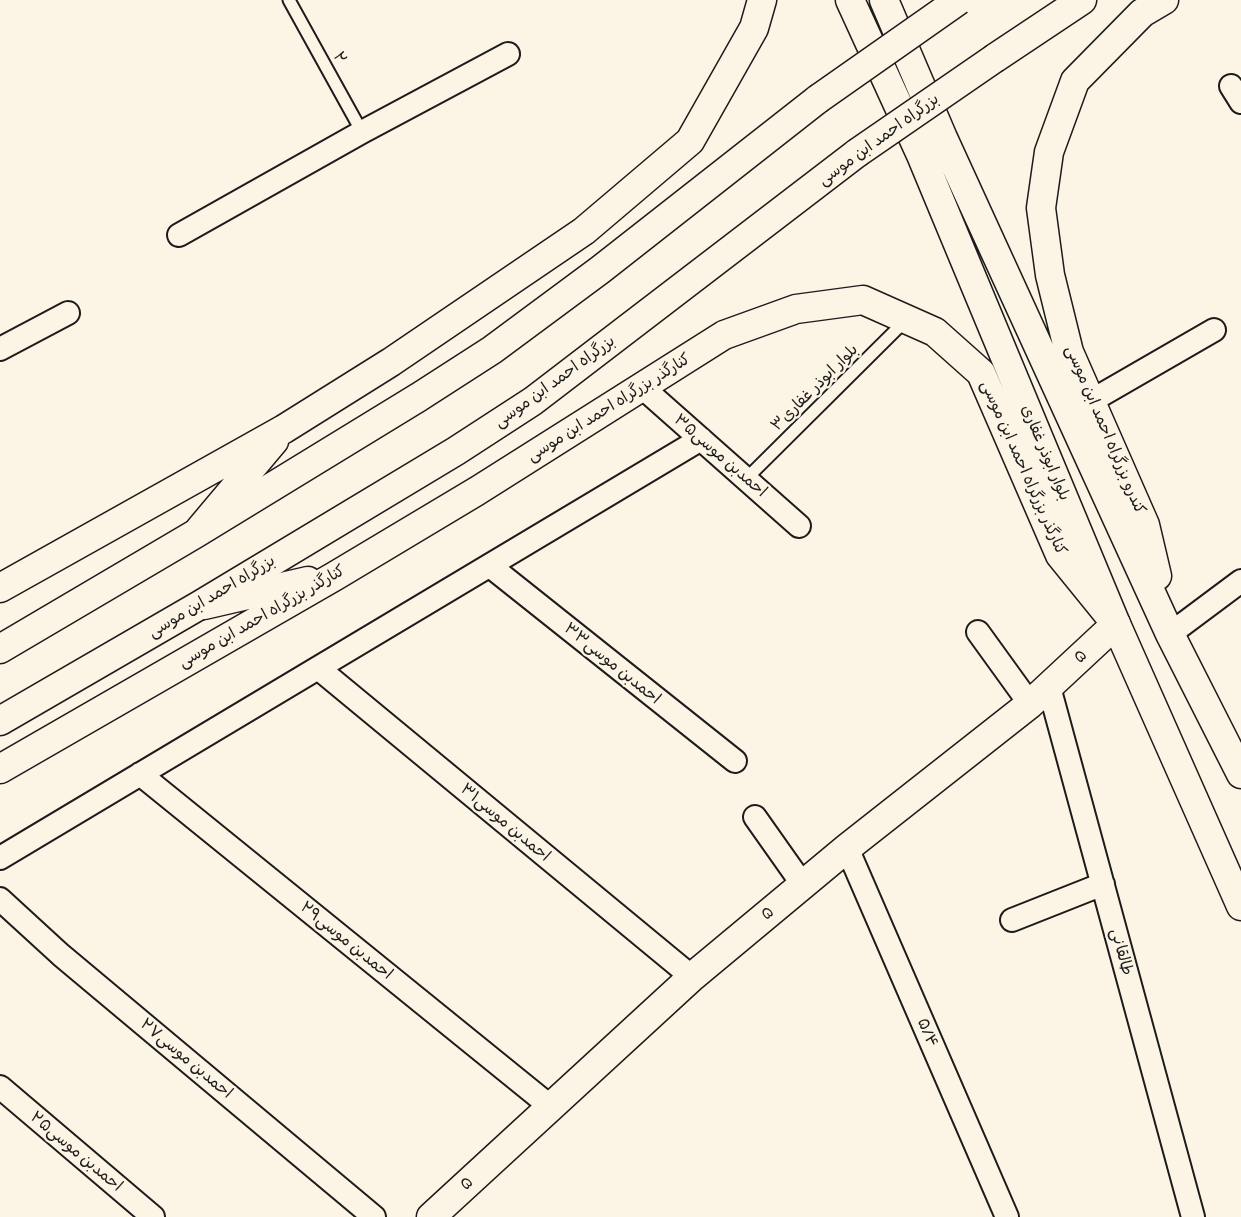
<!DOCTYPE html>
<html>
<head>
<meta charset="utf-8">
<style>
	body { margin:0 }
	canvas { display:block; background:#fcf5e5 }
</style>
</head>
<body>
<canvas width="1241" height="1217"></canvas>
<script>
const c = document.querySelector('canvas').getContext('2d');
c.lineJoin = 'round';
function shape(rows) {
  const path = new Path2D();
  for (const r of rows) {
    path.moveTo(r[0], r[1]);
    for (let i = 2; i < r.length; i += 2) path.lineTo(r[i], r[i + 1]);
  }
  return path;
}
function strokePath(path, color, width, dash) {
  c.strokeStyle = color;
  c.lineWidth = width;
  c.lineCap = dash ? 'butt' : 'round';
  c.setLineDash(dash || []);
  c.stroke(path);
}
function write(font, color, halo, rows, align = 'center') {
  c.font = font + ' Itim,"Playpen Sans Arabic",sans-serif';
  c.lineWidth = 4.5;
  c.setLineDash([]);
  c.textBaseline = 'middle';
  c.strokeStyle = halo;
  c.fillStyle = color;
  for (const [text, x, y, turn = 0] of rows) {
    c.save();
    c.translate(x, y);
    c.rotate((+turn || 0) * Math.PI / 180);
    c.textAlign = isNaN(turn) ? turn : align;
    if (halo) c.strokeText(text, 0, 0);
    c.fillText(text, 0, 0);
    c.restore();
  }
}
const service = shape([
	[289,0,362,132],
	[746,479,906,320]
]);
const minor = shape([
	[1231,86,1241,102],
	[179,235,362,132,508,54],
	[0,349,68,313],
	[642,387,799,526],
	[1091,401,1214,330],
	[490,566,735,761],
	[978,632,1030,704],
	[1170,634,1241,581],
	[318,668,692,977],
	[1049,687,1193,1217],
	[140,774,551,1107],
	[755,817,803,885],
	[847,848,1007,1217],
	[0,858,701,439],
	[0,899,61,955,374,1217],
	[1012,920,1103,884],
	[0,1087,153,1217]
]);
const tertiary = shape([
	[431,1217,692,977,847,848,1030,704,1116,624]
]);
const secondary = shape([
	[850,0,921,155,1116,624,1241,906],
	[884,0,943,138,1170,634,1241,774],
	[200,529,274,441],
	[1157,576,1145,525,1069,352,1050,275,1041,208,1049,152,1075,81,1142,13,1164,0],
	[0,588,284,429,391,362,584,231,690,141,754,28,762,0],
	[204,605,308,581],
	[0,769,335,576,477,491,724,335,796,309,863,300,935,332,981,373,1060,555,1116,624]
]);
const trunk = shape([
	[995,58,1082,0],
	[0,649,195,534,419,397,492,350,600,270,818,99],
	[0,721,200,605,456,451,533,401,857,153]
]);
strokePath(service, '#1c1c1c', 15);
strokePath(minor, '#1c1c1c', 26);
strokePath(tertiary, '#1c1c1c', 31);
strokePath(secondary, '#1c1c1c', 31);
strokePath(trunk, '#1c1c1c', 31);
strokePath(service, '#fcf5e5', 11);
strokePath(minor, '#fcf5e5', 22);
strokePath(tertiary, '#fcf5e5', 28);
strokePath(secondary, '#fcf5e5', 28);
strokePath(trunk, '#fcf5e5', 28);
const trunkBridge = shape([
	[818,99,959,0],
	[857,153,995,58]
]);
strokePath(trunkBridge, '#1c1c1c', 31, []);
strokePath(trunkBridge, '#fcf5e5', 28);
write('16px', '#1c1c1c', '#fcf5e5', [
	["۲",339,58,61],
	["بزرگراه احمد ابن موسی",879,140,-36],
	["بزرگراه احمد ابن موسی",555,382,-36],
	["بلوار ابوذر غفاری۳",815,388,-45],
	["کنارگذر بزرگراه احمد ابن موسی",609,408,-32],
	["کندرو بزرگراه احمد ابن موسی",1105,430,67],
	["بلوار ابوذر غفاری",1045,453,67],
	["۳۵احمدبن موسی",720,456,41],
	["کنارگذر بزرگراه احمد ابن موسی",1023,468,66],
	["بزرگراه احمد ابن موسی",212,597,-31],
	["کنارگذر بزرگراه احمد ابن موسی",262,617,-30],
	["۵",1081,657,-44],
	["۳۳احمدبن موسی",612,664,39],
	["۳۱احمدبن موسی",505,823,40],
	["۵",768,914,-40],
	["۲۹احمدبن موسی",346,941,39],
	["طالقانی",1121,952,75],
	["۵/۴",927,1033,67],
	["۲۷احمدبن موسی",186,1059,40],
	["۲۵احمدبن موسی",76,1152,40],
	["۵",467,1184,-43]
]);
</script>
</body>
</html>
